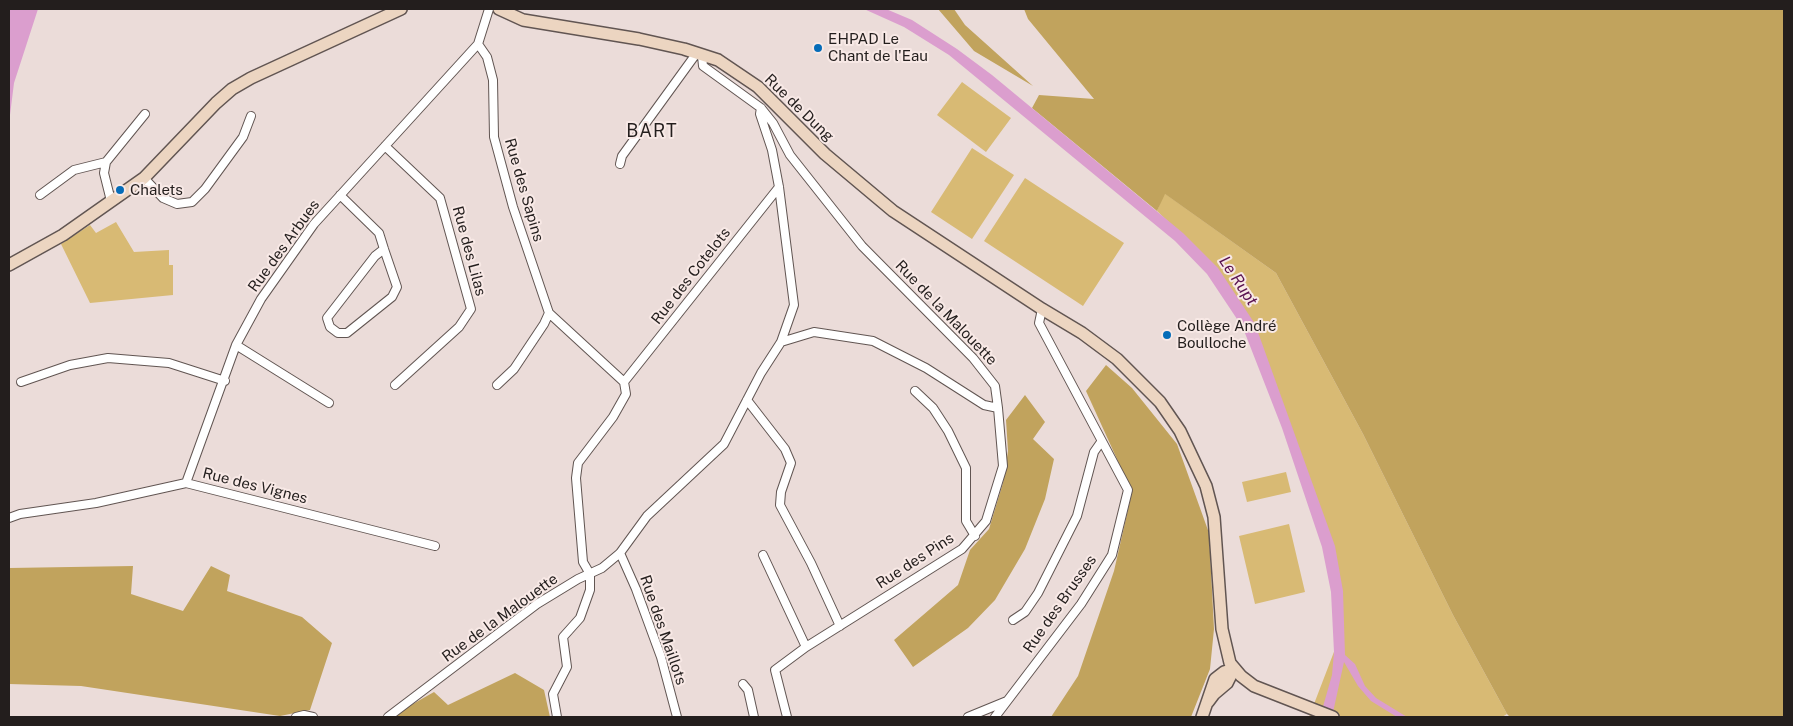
<!DOCTYPE html>
<html>
<head>
<meta charset="utf-8">
<style>
	body { margin:0 }
	#map { position:relative; width:1793px; height:726px; overflow:hidden; background:#ebdcd9; font-family:"Public Sans",sans-serif }
	canvas { display:block }
	.frame { position:absolute; inset:0; border:10px solid #231e1d; pointer-events:none }
</style>
</head>
<body>
<div id="map">
<canvas width="1793" height="726"></canvas>
<div class="frame"></div>
</div>
<script>
const c = document.querySelector('canvas').getContext('2d');
c.lineJoin = 'round';
function fillPath(path, color) {
  c.fillStyle = color;
  c.fill(path, 'evenodd');
}
function shape(rows) {
  const path = new Path2D();
  for (const r of rows) {
    path.moveTo(r[0], r[1]);
    for (let i = 2; i < r.length; i += 2) path.lineTo(r[i], r[i + 1]);
  }
  return path;
}
function strokePath(path, color, width, dash) {
  c.strokeStyle = color;
  c.lineWidth = width;
  c.lineCap = dash ? 'butt' : 'round';
  c.setLineDash(dash || []);
  c.stroke(path);
}
function write(font, color, halo, rows, align = 'center') {
  c.font = font + ' "Public Sans",sans-serif';
  c.lineWidth = 4;
  c.setLineDash([]);
  c.textBaseline = 'middle';
  c.strokeStyle = halo;
  c.fillStyle = color;
  for (const [text, x, y, turn = 0] of rows) {
    c.save();
    c.translate(x, y);
    c.rotate((+turn || 0) * Math.PI / 180);
    c.textAlign = isNaN(turn) ? turn : align;
    if (halo) c.strokeText(text, 0, 0);
    c.fillText(text, 0, 0);
    c.restore();
  }
}
fillPath(shape([
	[962,82,1011,118,986,152,937,115],
	[972,148,1014,175,972,239,931,212],
	[1025,178,1124,243,1083,306,984,241],
	[1164,193,1276,273,1363,434,1453,615,1507,714,1502,717,1309,717,1337,644,1330,546,1255,337,1214,266,1157,211],
	[116,222,134,252,169,250,169,265,173,265,173,295,90,303,61,244,90,225,96,233],
	[1286,472,1291,492,1247,502,1242,482],
	[1289,524,1305,592,1255,604,1239,536]
]), '#d8ba74');
fillPath(shape([
	[938,9,954,9,965,25,1033,86,974,51],
	[1024,9,1784,9,1784,717,1510,717,1507,714,1453,615,1363,434,1276,273,1165,194,1157,211,1032,108,1039,95,1094,99,1028,19],
	[1106,365,1132,388,1177,444,1209,533,1214,629,1210,669,1191,717,1051,717,1078,676,1114,571,1132,492,1086,391],
	[1025,395,1045,422,1033,439,1054,459,1045,499,1025,549,995,600,968,628,913,667,894,640,958,585,970,550,989,529,1003,483,1008,451,1006,420],
	[133,566,131,594,183,611,211,566,230,575,227,591,302,617,332,643,310,710,280,716,81,686,9,684,9,568],
	[515,673,544,690,550,717,390,717,434,692,448,705]
]), '#c1a35d');
fillPath(shape([
	[9,9,38,9,14,83,9,123],
	[864,9,886,9,912,20,957,49,992,75,1183,233,1218,268,1255,324,1335,546,1343,591,1345,655,1355,664,1365,686,1376,698,1407,717,1397,717,1371,701,1358,686,1344,662,1332,717,1320,717,1332,675,1334,652,1331,592,1322,547,1282,428,1243,328,1207,274,1175,241,949,55,904,27]
]), '#db9ece');
const street = shape([
	[478,44,487,57,493,80,494,137,513,207,549,313,544,324,514,369,497,385],
	[761,108,760,114,772,150,779,187,794,305,781,342],
	[385,146,440,198,471,309,459,327,395,385],
	[620,164,622,156,696,54],
	[144,178,163,198,177,204,192,202,205,189,243,137,251,116],
	[40,195,74,170,106,162],
	[340,195,379,233,384,249,397,287,392,297,347,333,338,333,330,327,327,318,375,256,384,249],
	[111,201,104,173,106,162,145,114],
	[549,313,624,382],
	[236,345,329,403],
	[21,382,70,365,108,358,169,363,225,381],
	[624,382,779,187],
	[915,391,933,408,948,431,966,468,966,521,975,536],
	[747,400,785,449,791,463,781,492,780,505,811,563,840,626],
	[186,483,236,345,261,299,314,224,478,44,489,9],
	[9,518,20,514,96,503,186,483,435,546],
	[620,553,636,589,661,657,677,717],
	[763,555,806,647],
	[1013,620,1025,612,1038,593,1077,516,1094,452,1101,442],
	[743,684,748,690,754,717],
	[296,717,304,715,313,717],
	[388,717,537,604,578,579,602,568,620,553,647,516,724,444,761,373,781,342,814,332,873,341,926,368,984,405,998,408,995,386,973,358,862,246,790,155,773,123,761,108,703,66,702,56],
	[557,717,553,694,567,667,563,637,580,618,590,590,590,574,583,562,576,478,578,463,613,417,626,394,624,382],
	[787,717,775,670,806,647,962,549,986,521,1003,466,998,408],
	[968,717,1007,701],
	[995,717,1081,604,1112,555,1128,490,1039,323,1042,309]
]);
const secondary = shape([
	[499,9,523,20,639,39,684,49,718,60,758,87,825,154,893,211,1042,309,1082,333,1117,359,1160,402,1180,431,1206,486,1214,517,1222,629,1230,663,1241,676,1254,686,1333,717],
	[9,265,63,235,144,178,216,103,232,89,251,78,401,9],
	[1208,702,1214,694,1227,683,1234,669],
	[1202,717,1215,679,1224,672,1234,669]
]);
strokePath(street, '#615552', 10);
strokePath(secondary, '#615552', 14);
strokePath(street, '#fff', 8);
strokePath(secondary, '#ecd5c1', 11);
for (const [x, y, r, color] of [
	[818,48,5,"#056cb8"],
	[120,190,5,"#056cb8"],
	[1167,335,5,"#056cb8"]
]) {
  const dot = new Path2D();
  dot.arc(x, y, r, 0, 2 * Math.PI);
  c.fillStyle = color;
  c.fill(dot);
  strokePath(dot, '#f8e9e6', 2);
}
write('15px', '#231e1d', '#f8e9e6', [
	["EHPAD Le",828,39],
	["Chant de l'Eau",828,56],
	["Chalets",130,190],
	["Collège André",1177,326],
	["Boulloche",1177,343]
], 'left');
write('15px', '#231e1d', '#f8e9e6', [
	["Rue de Dung",799,108,44],
	["Rue des Sapins",524,190,74],
	["Rue des Arbues",284,246,-54],
	["Rue des Lilas",469,251,75],
	["Rue des Cotelots",691,276,-52],
	["Rue de la Malouette",946,313,46],
	["Rue des Vignes",255,486,14],
	["Rue des Pins",915,561,-33],
	["Rue des Brusses",1060,604,-55],
	["Rue de la Malouette",500,618,-36],
	["Rue des Maillots",663,630,71]
]);
write('italic 16px', '#591250', '#f8e9e6', [
	["Le Rupt",1238,281,56]
]);
c.letterSpacing = '1px';
write('18px', '#231e1d', '#f8e9e6', [
	["BART",652,131]
]);
c.letterSpacing = '0px';
</script>
</body>
</html>
